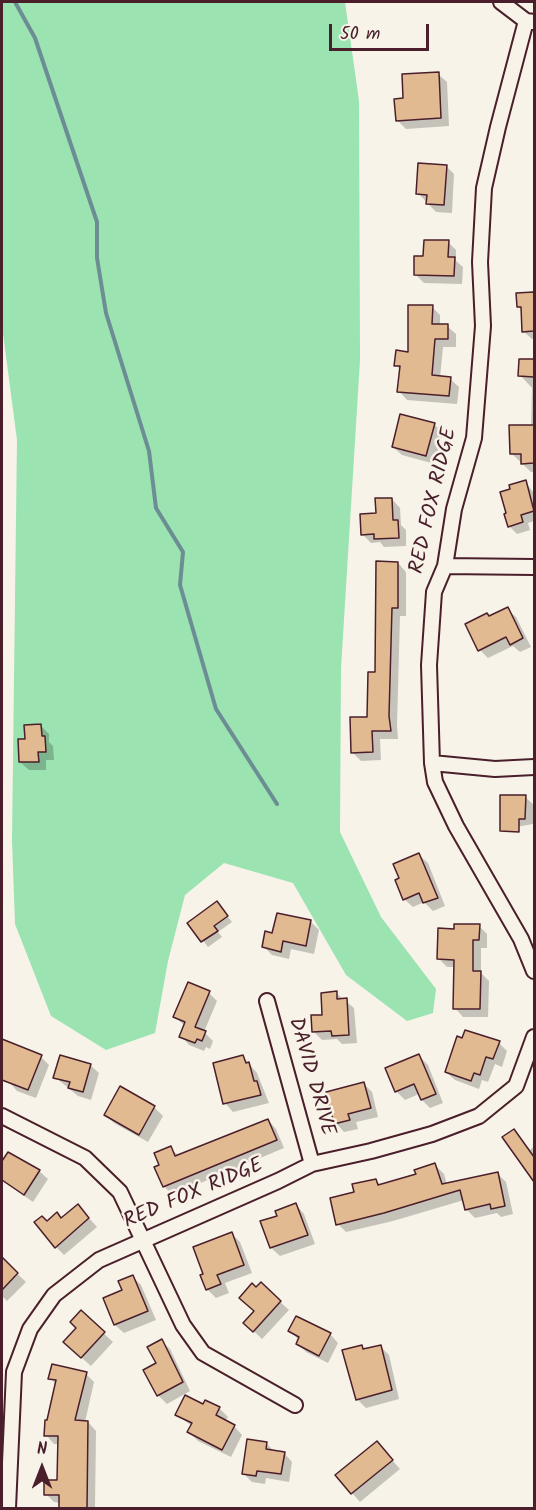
<!DOCTYPE html>
<html>
<head>
<meta charset="utf-8">
<style>
	body { margin:0 }
	#map { position:relative; width:536px; height:1510px; overflow:hidden; background:#f7f3e8; font-family:Kalam,sans-serif }
	canvas { display:block }
	.frame { position:absolute; inset:0; border:3px solid #4a1f2b; pointer-events:none }
	.north { position:absolute; left:12px; top:1438px; width:60px; height:60px; -webkit-text-stroke:4px #f7f3e8; paint-order:stroke; rotate:0deg; font-size:16px; font-weight:700; line-height:24px; text-align:center; color:#4a1f2b }
	.north::after { content:''; display:block; margin:auto; width:21px; height:27px; background:#4a1f2b; clip-path:polygon(50% 0,100% 100%,50% 72%,0 100%) }
	.scale { position:absolute; left:329px; top:24px; width:100px; height:27px; box-sizing:border-box; border:3px solid #4a1f2b; border-top:0; padding-left:8px; font-size:18px; line-height:21px; white-space:nowrap; color:#4a1f2b; -webkit-text-stroke:4px #f7f3e8; paint-order:stroke }
</style>
</head>
<body>
<div id="map">
<canvas width="536" height="1510"></canvas>
<div class="frame"></div>
<div class="north">N</div>
<div class="scale">50 m</div>
</div>
<script>
const c = document.querySelector('canvas').getContext('2d');
c.lineJoin = 'round';
function fillPath(path, color) {
  c.fillStyle = color;
  c.fill(path, 'evenodd');
}
function shape(rows) {
  const path = new Path2D();
  for (const r of rows) {
    path.moveTo(r[0], r[1]);
    for (let i = 2; i < r.length; i += 2) path.lineTo(r[i], r[i + 1]);
  }
  return path;
}
function strokePath(path, color, width, dash) {
  c.strokeStyle = color;
  c.lineWidth = width;
  c.lineCap = dash ? 'butt' : 'round';
  c.setLineDash(dash || []);
  c.stroke(path);
}
function write(font, color, halo, rows, align = 'center') {
  c.font = font + ' Kalam,sans-serif';
  c.lineWidth = 5;
  c.setLineDash([]);
  c.textBaseline = 'middle';
  c.strokeStyle = halo;
  c.fillStyle = color;
  for (const [text, x, y, turn = 0] of rows) {
    c.save();
    c.translate(x, y);
    c.rotate((+turn || 0) * Math.PI / 180);
    c.textAlign = isNaN(turn) ? turn : align;
    if (halo) c.strokeText(text, 0, 0);
    c.fillText(text, 0, 0);
    c.restore();
  }
}
fillPath(shape([
	[2,2,345,2,359,101,360,360,341,668,340,832,381,917,436,989,433,1013,407,1021,346,975,293,883,224,863,185,895,168,961,155,1033,106,1050,51,1016,15,924,12,840,17,440,2,326]
]), '#9be3b1');
fillPath(shape([
	[438,74,447,82,449,126,406,129,397,120,405,100],
	[446,166,454,174,452,213,436,212,418,193],
	[533,203,534,203,534,218,533,216],
	[448,242,456,250,456,261,463,267,462,284,424,283,416,275,425,258],
	[518,294,534,294,534,339,532,339,523,331,523,311,518,306],
	[432,307,440,315,440,326,447,326,456,334,456,347,443,347,440,378,450,379,459,387,457,404,407,400,399,391,401,370,396,365,409,353],
	[520,360,534,360,534,472,531,472,511,453,531,426,532,388,520,375],
	[434,424,443,433,435,464,402,455,393,447],
	[525,482,534,493,534,521,528,523,530,530,517,534,509,526,508,514],
	[392,499,400,508,401,525,406,530,406,546,384,547,380,542,371,543,362,534],
	[398,563,406,572,406,616,400,616,397,725,398,739,380,739,381,760,361,761,353,753,369,718],
	[507,609,516,617,531,647,520,652,513,646,488,658,480,650],
	[41,726,49,734,49,742,53,746,54,760,46,760,46,770,29,770,20,762,26,740],
	[525,797,534,805,533,824,510,828],
	[419,855,428,863,445,906,433,911,424,902,413,907,404,899],
	[217,903,232,922,218,932,222,937,208,947,189,923],
	[278,915,311,922,319,930,314,954,291,949,289,959,272,955,264,947,273,935],
	[479,926,487,934,487,948,481,948,481,973,489,981,488,1017,463,1017,455,1008,455,967,447,967,439,959,456,930],
	[209,993,217,1001,204,1032,213,1041,210,1049,206,1047,204,1051,189,1045,181,1036,185,1026,175,1017],
	[336,993,354,1008,357,1043,342,1044,337,1039,322,1040,313,1031],
	[3,1042,41,1057,49,1065,36,1098,17,1091,10,1083,2,1080,2,1046],
	[499,1043,507,1051,502,1067,495,1064,488,1082,482,1080,479,1089,455,1080,446,1072],
	[419,1056,428,1065,443,1103,430,1108,422,1100,419,1094,405,1100,396,1091],
	[243,1057,257,1073,269,1103,233,1112,225,1103],
	[90,1065,99,1073,91,1100,78,1096,55,1077],
	[364,1084,372,1092,378,1117,356,1122,358,1129,344,1132,336,1123],
	[154,1107,163,1116,148,1142,114,1123,106,1115],
	[268,1120,276,1129,284,1148,172,1195,164,1186,161,1165,170,1148,179,1156],
	[514,1131,530,1150,534,1146,534,1179,504,1138],
	[8,1154,39,1171,48,1179,33,1202,2,1181,2,1164],
	[435,1165,444,1174,447,1185,497,1173,506,1182,513,1214,501,1217,497,1213,475,1218,466,1209,464,1200,393,1221,346,1232,338,1224,356,1194,376,1180,381,1186,418,1175],
	[296,1205,304,1214,315,1244,280,1256,271,1248],
	[78,1206,97,1227,64,1255,56,1247,47,1223,62,1219],
	[232,1234,240,1242,252,1273,225,1283,229,1293,216,1298,207,1289],
	[2,1259,26,1282,7,1301,2,1296],
	[133,1277,141,1285,156,1320,124,1333,115,1325,105,1299,124,1291],
	[261,1284,289,1310,262,1339,245,1323,256,1312,257,1289],
	[81,1312,113,1342,91,1366,73,1350],
	[290,1331,330,1334,338,1343,328,1363,306,1352,298,1344,299,1340],
	[161,1341,170,1349,190,1391,167,1404,158,1395,145,1371,158,1364],
	[362,1346,365,1350,380,1346,389,1355,399,1399,366,1408,357,1399],
	[86,1374,94,1382,85,1422,88,1422,96,1431,95,1508,60,1508,60,1503,54,1502,46,1494,59,1482,59,1444,54,1444,46,1435,57,1385,50,1378],
	[204,1406,219,1408,228,1417,225,1422,234,1426,242,1435,231,1457,198,1441,189,1432,192,1426,177,1415],
	[266,1443,275,1452,284,1453,292,1462,289,1482,266,1478,265,1484,252,1482,243,1473],
	[377,1443,400,1469,360,1502,352,1493]
]), '#0003');
strokePath(shape([
	[15,2,35,38,97,222,97,258,106,313,149,451,156,508,183,552,180,585,216,709,277,804]
]), '#6d8d95', 4);
const building = shape([
	[439,72,441,118,396,121,394,99,403,98,402,74,439,72],
	[418,163,447,165,444,205,426,204,427,195,416,194,418,163],
	[424,240,449,240,448,257,455,257,454,276,414,275,414,256,423,256,424,240],
	[534,292,534,331,522,332,521,307,517,307,516,293,534,292],
	[408,305,433,305,432,324,448,324,448,339,435,339,432,375,451,377,449,396,397,392,400,366,394,366,396,350,408,352,408,305],
	[519,359,534,359,534,377,518,376,519,359],
	[400,414,435,423,426,456,392,447,400,414],
	[509,425,534,425,534,463,521,464,521,454,510,454,509,425],
	[526,480,534,511,521,515,523,522,508,527,504,514,506,513,500,492,510,489,509,485,526,480],
	[375,498,392,498,393,520,398,520,399,538,374,539,374,534,361,535,360,514,376,513,375,498],
	[376,561,398,562,398,608,392,608,389,716,391,731,372,731,373,752,351,753,350,717,367,717,368,672,375,672,376,561],
	[508,607,523,638,510,645,506,637,478,651,465,624,487,613,489,616,508,607],
	[41,724,42,736,45,736,46,752,38,752,39,762,19,762,18,739,25,739,24,725,41,724],
	[500,795,526,795,525,819,519,819,519,832,500,831,500,795],
	[419,853,438,898,423,903,419,893,403,900,395,880,399,878,393,864,419,853],
	[217,901,228,916,214,926,218,931,201,942,187,923,217,901],
	[277,913,311,920,306,946,283,941,281,952,262,947,265,931,272,933,277,913],
	[454,924,480,924,479,940,473,940,473,971,481,971,480,1009,453,1009,454,960,437,959,438,928,454,929,454,924],
	[188,982,210,991,195,1027,206,1031,202,1041,197,1039,195,1043,179,1037,185,1022,173,1017,188,982],
	[337,991,337,999,347,998,349,1035,332,1036,331,1031,312,1032,311,1015,322,1015,321,993,337,991],
	[465,1030,500,1041,493,1059,486,1057,480,1075,474,1073,471,1081,445,1072,457,1036,462,1038,465,1030],
	[2,1039,42,1055,28,1090,2,1080,2,1039],
	[419,1054,436,1094,421,1100,414,1084,395,1092,385,1068,419,1054],
	[60,1055,91,1064,83,1092,68,1088,70,1082,53,1078,60,1055],
	[243,1055,246,1063,249,1062,254,1081,257,1081,261,1095,223,1104,213,1063,243,1055],
	[364,1082,371,1108,348,1114,350,1120,334,1124,326,1092,364,1082],
	[120,1086,155,1106,139,1135,104,1115,120,1086],
	[268,1119,277,1140,163,1187,154,1167,159,1165,154,1153,171,1146,175,1156,268,1119],
	[514,1129,534,1157,534,1182,502,1137,514,1129],
	[8,1152,40,1170,24,1195,2,1180,2,1161,8,1152],
	[435,1163,442,1184,498,1172,505,1206,491,1209,490,1204,465,1210,460,1190,384,1213,336,1225,330,1198,354,1192,352,1184,376,1179,378,1185,416,1174,414,1170,435,1163],
	[296,1203,308,1235,270,1248,260,1221,277,1216,275,1211,296,1203],
	[78,1204,89,1218,55,1248,34,1222,42,1216,47,1221,57,1212,61,1218,78,1204],
	[232,1232,244,1265,217,1275,221,1284,206,1290,200,1275,203,1274,193,1247,232,1232],
	[2,1257,18,1273,2,1290,2,1257],
	[133,1275,148,1311,114,1325,103,1298,122,1290,118,1281,133,1275],
	[261,1282,281,1301,253,1332,243,1323,254,1311,239,1298,252,1283,256,1287,261,1282],
	[81,1310,105,1332,81,1358,63,1342,76,1328,70,1322,81,1310],
	[296,1316,331,1333,319,1356,296,1344,299,1337,288,1331,296,1316],
	[162,1339,183,1382,157,1396,143,1370,156,1363,147,1347,162,1339],
	[362,1345,363,1349,381,1345,392,1390,356,1400,342,1350,362,1345],
	[52,1364,87,1372,75,1420,88,1421,87,1509,59,1509,59,1495,44,1495,44,1480,57,1480,58,1436,44,1436,45,1420,47,1420,56,1380,48,1379,52,1364],
	[185,1395,203,1404,205,1400,220,1407,216,1415,235,1425,222,1450,187,1432,192,1423,175,1415,185,1395],
	[247,1439,267,1442,266,1449,285,1452,281,1474,257,1471,256,1476,242,1474,247,1439],
	[377,1441,393,1460,351,1494,335,1475,377,1441]
]);
fillPath(building, '#e1ba92');
strokePath(building, '#4a1f2b', 1.5);
const minor = shape([
	[501,2,526,21,534,22],
	[526,21,498,127,484,188,480,262,483,326,474,438,454,509,445,566,434,592,429,665,432,763,435,782,456,826,521,939,534,971],
	[445,566,534,567],
	[432,763,495,769,534,767],
	[267,1001,312,1164],
	[2,1116,85,1158,120,1192,183,1325,203,1353,295,1405],
	[8,1508,14,1372,30,1329,54,1295,99,1260,278,1181,312,1164,371,1151,432,1134,479,1116,516,1086,534,1037]
]);
strokePath(minor, '#4a1f2b', 18);
strokePath(minor, '#f7f3e8', 14);
write('21px', '#4a1f2b', '#f7f3e8', [
	["RED FOX RIDGE",435,501,-77],
	["DAVID DRIVE",310,1077,74],
	["RED FOX RIDGE",194,1195,-23]
]);
</script>
</body>
</html>
